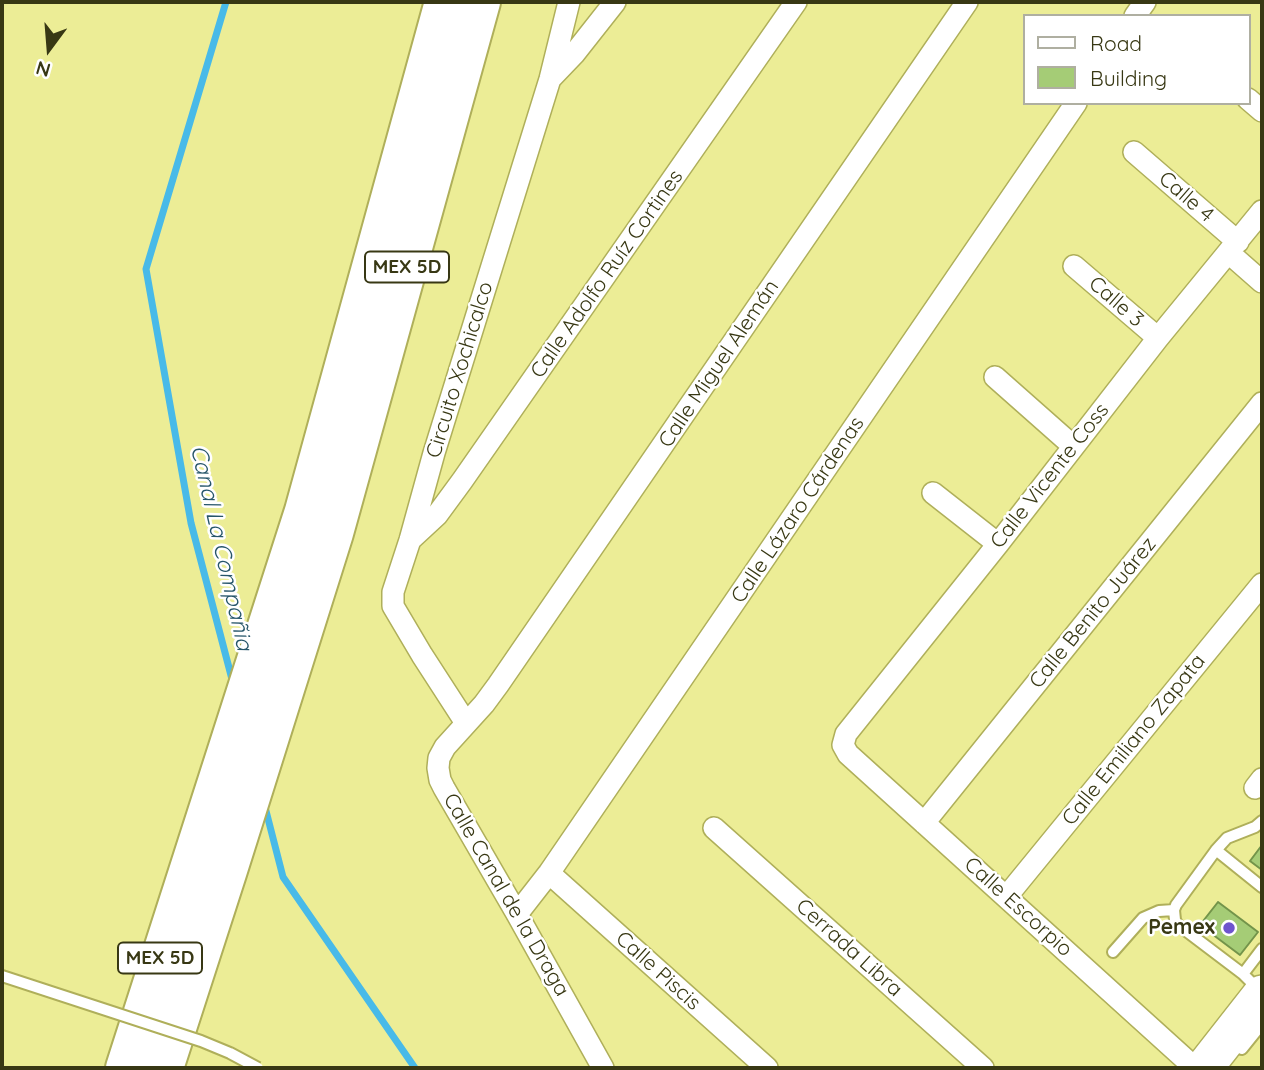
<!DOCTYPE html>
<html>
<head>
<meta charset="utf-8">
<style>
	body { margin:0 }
	#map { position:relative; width:1264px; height:1070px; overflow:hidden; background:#eced96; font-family:Quicksand,sans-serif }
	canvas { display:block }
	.frame { position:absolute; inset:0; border:4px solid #383814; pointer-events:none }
	.legend { position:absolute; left:1023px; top:14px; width:228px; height:91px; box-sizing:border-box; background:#fff; border:2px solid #afafa1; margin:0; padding:9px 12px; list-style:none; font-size:21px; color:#383814 }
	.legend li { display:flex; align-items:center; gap:14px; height:35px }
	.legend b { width:35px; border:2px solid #afafa1 }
	.north { position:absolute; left:14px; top:14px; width:70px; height:70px; -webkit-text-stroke:5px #fff; paint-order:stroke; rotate:196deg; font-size:19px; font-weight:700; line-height:28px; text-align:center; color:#383814 }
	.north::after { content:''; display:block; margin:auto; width:24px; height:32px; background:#383814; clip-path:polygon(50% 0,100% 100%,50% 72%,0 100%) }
</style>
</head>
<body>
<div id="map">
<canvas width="1264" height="1070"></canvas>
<div class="frame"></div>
<ul class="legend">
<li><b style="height:9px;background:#fff"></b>Road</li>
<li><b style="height:19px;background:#a5cc76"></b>Building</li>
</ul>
<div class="north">N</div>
</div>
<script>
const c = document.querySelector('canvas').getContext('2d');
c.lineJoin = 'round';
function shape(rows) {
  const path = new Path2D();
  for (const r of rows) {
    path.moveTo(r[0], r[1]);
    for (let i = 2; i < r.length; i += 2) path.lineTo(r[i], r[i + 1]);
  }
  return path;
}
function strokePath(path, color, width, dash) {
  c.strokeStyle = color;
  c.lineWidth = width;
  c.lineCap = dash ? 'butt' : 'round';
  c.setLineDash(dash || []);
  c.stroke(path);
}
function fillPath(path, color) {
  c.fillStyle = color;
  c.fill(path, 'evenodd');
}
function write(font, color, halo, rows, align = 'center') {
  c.font = font + ' Quicksand,sans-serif';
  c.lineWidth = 5;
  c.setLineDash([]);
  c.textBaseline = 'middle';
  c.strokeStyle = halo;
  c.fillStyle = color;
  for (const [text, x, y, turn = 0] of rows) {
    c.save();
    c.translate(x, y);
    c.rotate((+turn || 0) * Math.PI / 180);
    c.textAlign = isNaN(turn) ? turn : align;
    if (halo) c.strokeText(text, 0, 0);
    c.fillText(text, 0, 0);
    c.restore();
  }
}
strokePath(shape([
	[226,2,146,269,191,523,233,683],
	[264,803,283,877,415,1068]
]), '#48bae8', 7);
const building = shape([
	[1262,845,1262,870,1250,861,1262,845],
	[1218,902,1258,932,1240,955,1200,925,1218,902]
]);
fillPath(building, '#a5cc76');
strokePath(building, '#73944a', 2);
const service = shape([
	[1216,850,1262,887],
	[1113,952,1143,918,1159,911,1174,910],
	[1243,974,1262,949],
	[1256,993,1250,981,1243,974,1177,924,1175,920,1174,910,1176,905,1216,850,1227,838,1255,827,1262,821],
	[1242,1049,1262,1024]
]);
const minor = shape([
	[1135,16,1145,2],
	[551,78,574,54,615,2],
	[1248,99,1262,111],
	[1134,152,1238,242],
	[1229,253,1262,282],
	[1074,266,1158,338],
	[995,377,1073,446],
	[933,493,998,544],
	[410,540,437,515,462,481,796,2],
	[466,723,422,655,393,606,393,592,410,540,434,453,550,79,569,2],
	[1255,788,1262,779],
	[924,823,1262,403],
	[714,828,983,1068],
	[549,873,767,1068],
	[1007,896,1262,584],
	[517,914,549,873,1076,103],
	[603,1068,517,914,444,788,440,780,438,768,439,758,445,747,484,704,498,685,967,2],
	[1195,1068,848,754,843,745,846,734,998,544,1158,338,1262,211]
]);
const trunk = shape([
	[1204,1068,1262,994]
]);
const motorway = shape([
	[125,1068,304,511,444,2],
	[164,1068,228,870,334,533,481,2]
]);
strokePath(service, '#afaf5a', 14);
strokePath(minor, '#afaf5a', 24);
strokePath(trunk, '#afaf5a', 40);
strokePath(motorway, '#afaf5a', 42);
strokePath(service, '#fff', 10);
strokePath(minor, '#fff', 21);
strokePath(trunk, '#fff', 37);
strokePath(motorway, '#fff', 38);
const serviceBridge = shape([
	[2,976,201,1041,230,1053,258,1068]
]);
strokePath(serviceBridge, '#afaf5a', 14, []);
strokePath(serviceBridge, '#fff', 10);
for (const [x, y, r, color] of [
	[1229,928,7,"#6e54cd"]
]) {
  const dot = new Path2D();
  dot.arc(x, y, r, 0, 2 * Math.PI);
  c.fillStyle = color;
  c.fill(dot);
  strokePath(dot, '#fff', 2.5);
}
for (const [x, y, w] of [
	[407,267,84],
	[160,958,84]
]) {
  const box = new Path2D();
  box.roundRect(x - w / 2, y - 15.5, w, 31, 5);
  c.fillStyle = '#fff';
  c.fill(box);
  strokePath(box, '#383814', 2);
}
write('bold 19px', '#383814', null, [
	["MEX 5D",407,267],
	["MEX 5D",160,958]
]);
write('21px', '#383814', '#fff', [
	["Calle 4",1186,197,41],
	["Calle Adolfo Ruíz Cortines",607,274,-55],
	["Calle 3",1116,302,41],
	["Calle Miguel Alemán",719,364,-56],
	["Circuito Xochicalco",460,370,-73],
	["Calle Vicente Coss",1050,476,-52],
	["Calle Lázaro Cárdenas",798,510,-56],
	["Calle Benito Juárez",1093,613,-51],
	["Calle Emiliano Zapata",1134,740,-51],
	["Calle Canal de la Draga",506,895,60],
	["Calle Escorpio",1018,907,42],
	["Cerrada Libra",849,948,42],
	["Calle Piscis",658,971,42]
]);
write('bold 21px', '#383814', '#fff', [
	["Pemex",1215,928]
], 'right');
write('italic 23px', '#265569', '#fff', [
	["Canal La Compañia",221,548,77]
]);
</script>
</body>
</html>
